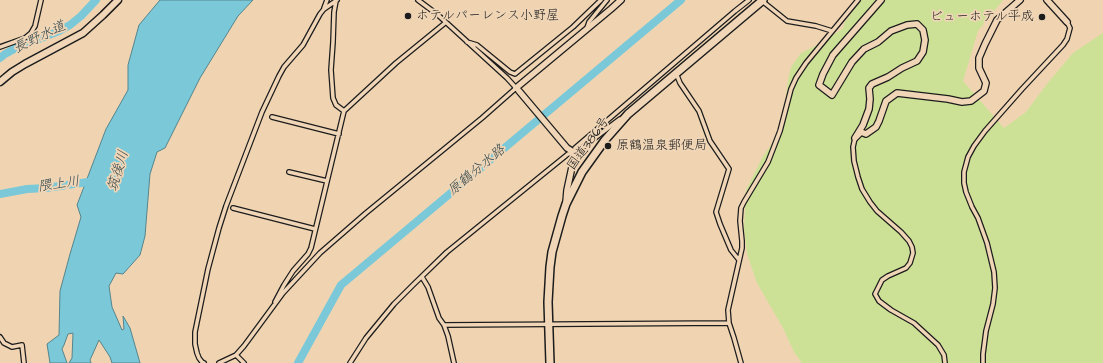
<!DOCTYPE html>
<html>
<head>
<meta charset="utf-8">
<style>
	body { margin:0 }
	canvas { display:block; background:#f0d4b1 }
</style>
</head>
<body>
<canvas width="1103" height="363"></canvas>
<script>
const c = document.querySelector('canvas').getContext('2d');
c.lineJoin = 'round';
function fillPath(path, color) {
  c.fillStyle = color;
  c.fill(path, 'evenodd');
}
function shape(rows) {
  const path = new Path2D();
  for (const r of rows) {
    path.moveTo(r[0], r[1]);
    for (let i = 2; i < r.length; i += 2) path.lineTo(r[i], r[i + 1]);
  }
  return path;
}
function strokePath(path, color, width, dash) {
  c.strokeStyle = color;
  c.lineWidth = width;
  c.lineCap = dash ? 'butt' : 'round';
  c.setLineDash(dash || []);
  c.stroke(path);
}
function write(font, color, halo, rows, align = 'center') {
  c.font = font + ' "Architects Daughter","Klee One",sans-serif';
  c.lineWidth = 3.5;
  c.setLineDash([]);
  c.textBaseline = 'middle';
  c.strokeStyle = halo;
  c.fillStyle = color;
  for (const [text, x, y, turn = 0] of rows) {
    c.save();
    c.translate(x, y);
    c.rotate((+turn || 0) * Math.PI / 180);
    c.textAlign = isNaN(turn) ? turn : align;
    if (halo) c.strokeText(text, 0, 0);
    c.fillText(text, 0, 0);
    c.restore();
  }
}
fillPath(shape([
	[861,0,1003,0,978,31,963,81,1004,128,1026,112,1047,84,1073,53,1103,33,1103,363,802,363,794,352,783,328,757,283,747,254,744,229,746,190,762,158,771,145,778,131,786,97,788,80,791,67,801,53,827,40,843,28,845,22]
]), '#cce196');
const water = shape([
	[160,0,253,0,238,16,200,78,165,148,157,152,150,174,145,236,140,255,123,274,116,273,109,286,112,307,122,330,124,329,123,316,130,328,140,363,112,363,110,357,99,340,90,360,91,363,69,363,72,358,73,333,68,334,64,345,62,349,67,363,50,363,47,344,59,335,60,291,70,254,81,217,77,205,106,129,128,90,128,65,139,25,160,0]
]);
fillPath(water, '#7bc9d8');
strokePath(water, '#55848d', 1);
strokePath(shape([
	[0,58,5,54,18,47,59,31,70,25,81,16,96,0],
	[0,194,27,189,46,188,95,181],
	[298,363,341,285,681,0]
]), '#7bc9d8', 8);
const street = shape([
	[418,0,438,15,507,78,517,89],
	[336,1,334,12,333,42,331,70,333,98,336,105,344,111],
	[762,1,787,21,816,26,832,31],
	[324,8,327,0],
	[587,28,589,22,607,0],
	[467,42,477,45,510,72,515,74,573,27,601,0],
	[0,47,25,38,31,33,35,26,41,0],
	[676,73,680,83,699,111,710,141,729,169,716,212,720,224,731,250,739,260],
	[272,117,339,134],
	[855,138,853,147,854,161,858,177,862,189,870,202,877,211,901,232,909,241,912,247,913,253,910,263,906,268,888,276,882,280,875,294,879,301,891,310,914,323,938,345,944,355,945,363],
	[575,153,575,148,735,11,749,0],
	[289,172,327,181],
	[233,208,315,229],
	[422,277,428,287,439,318,444,325,448,336,454,363],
	[275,302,284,285,293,271,308,254,311,248,344,111,396,63,445,23],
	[444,325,729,323],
	[0,337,4,343,12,347,22,345,24,363],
	[236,355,244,363],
	[204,363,202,362,199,358,197,353,195,344,195,332,208,269,219,228,226,206,262,112,279,76,284,67,303,45,320,14,324,9,337,0],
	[219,363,236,355,244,346,283,293,320,253,366,213,482,118,516,88],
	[350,363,366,338,394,304,413,285,447,252,568,154,575,153,620,119],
	[741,363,734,338,729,323,728,310,742,248,742,241,740,221,741,208,744,202,768,162,780,131,791,89,796,78,806,63,858,0],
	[983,363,983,354,986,331,993,304,995,288,994,272,987,243,978,218,972,207,966,192,964,183,964,172,968,157,974,146,985,131,1022,89,1063,45,1067,39,1070,28,1067,22]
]);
const secondary = shape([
	[881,0,833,55,823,74,819,85,832,95,852,62,864,49,878,42,891,31,907,25,917,24,923,30,925,40,923,52,917,61,902,68,888,77,872,84,869,88,870,99,869,109,863,125,855,138,861,132,866,134,876,127,879,121,886,101,897,93,948,99,962,102,971,101,984,91,986,83,979,68,979,58,985,44,997,20,1020,0],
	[1047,0,1067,22],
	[516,88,611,9,621,0],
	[519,91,567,148,575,153,567,190,566,202]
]);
const primary = shape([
	[0,82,12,72,25,64,83,33,103,15,118,0]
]);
const highway = shape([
	[550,363,548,302,550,267,552,252,562,216,566,204,582,172,605,140,628,114,763,0]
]);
strokePath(street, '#1c1c1c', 6);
strokePath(secondary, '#1c1c1c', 8);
strokePath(primary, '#1c1c1c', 9);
strokePath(highway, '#1c1c1c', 10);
strokePath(street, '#f0d6b7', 3.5);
strokePath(secondary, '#f0d6b7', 5.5);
strokePath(primary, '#f0d6b7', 6);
strokePath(highway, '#f0d6b7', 7);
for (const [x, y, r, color] of [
	[408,16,4,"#1c1c1c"],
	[1042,17,4,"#1c1c1c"],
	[608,146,4,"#1c1c1c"]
]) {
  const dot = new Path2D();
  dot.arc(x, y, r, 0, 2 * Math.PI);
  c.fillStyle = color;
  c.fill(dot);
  strokePath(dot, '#f0d6b7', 1.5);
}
write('13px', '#1c1c1c', '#f0d6b7', [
	["ホテルパーレンス小野屋",416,16],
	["ビューホテル平成",1034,17,"right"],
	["原鶴温泉郵便局",616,146]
], 'left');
write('13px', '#1c1c1c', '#f0d6b7', [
	["国道386号",589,144,-54]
]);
write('italic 14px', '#34474b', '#f0d6b7', [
	["長野水道",40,38,-26],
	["筑後川",119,171,-73],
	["原鶴分水路",477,171,-40],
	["隈上川",59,185,-8]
]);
</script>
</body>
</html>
